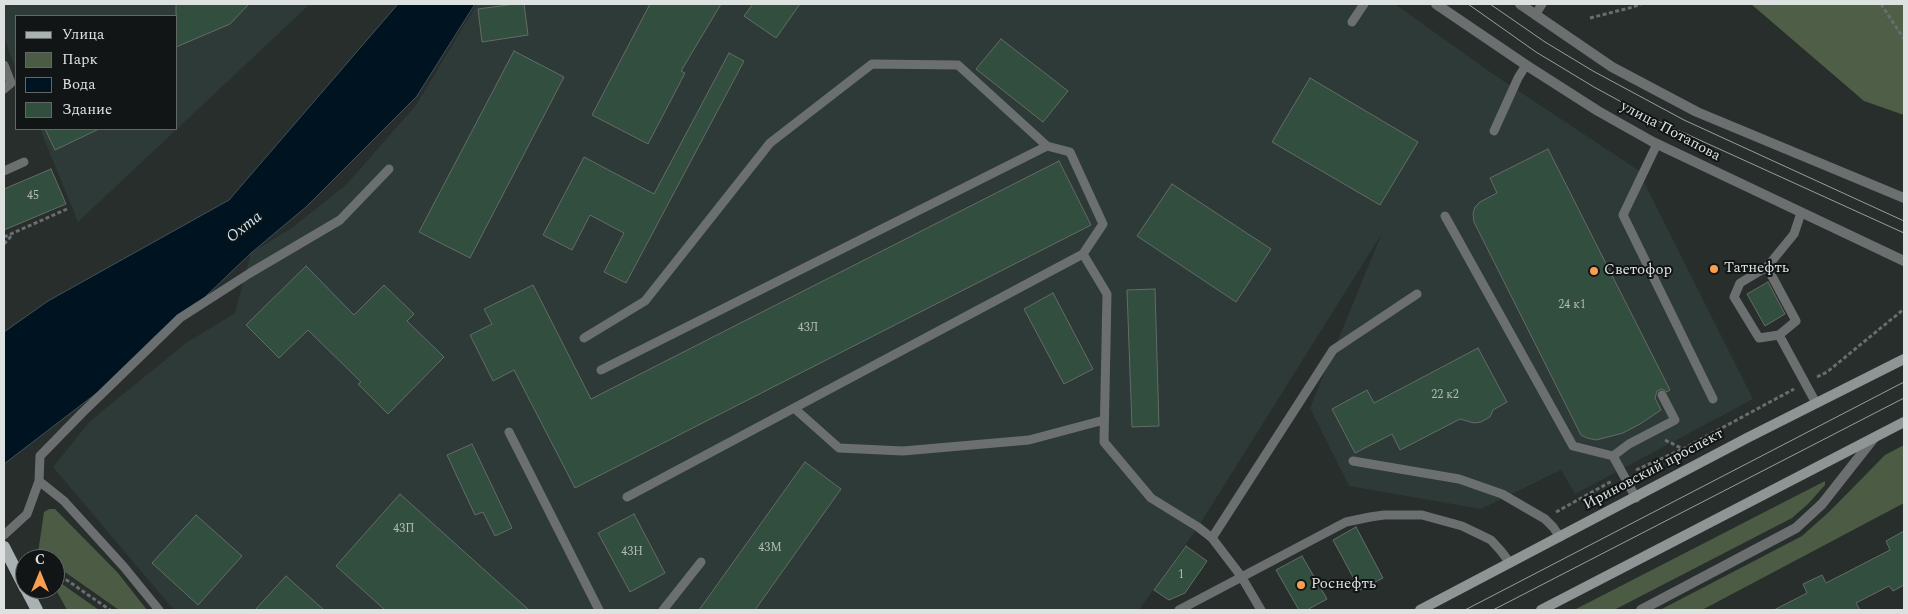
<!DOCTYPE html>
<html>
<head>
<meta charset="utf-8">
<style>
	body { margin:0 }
	#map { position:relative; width:1908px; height:614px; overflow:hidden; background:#272e2c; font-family:Spectral,serif }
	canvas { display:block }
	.frame { position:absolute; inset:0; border:5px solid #dde2e1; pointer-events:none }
	.legend { position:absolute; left:15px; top:15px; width:162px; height:115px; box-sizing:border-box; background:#121515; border:1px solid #636767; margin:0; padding:6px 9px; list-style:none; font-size:15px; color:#dde2e1 }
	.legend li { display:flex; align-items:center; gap:10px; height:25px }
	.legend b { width:25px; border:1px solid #636767 }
	.north { position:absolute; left:15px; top:549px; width:50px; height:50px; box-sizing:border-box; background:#121515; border:1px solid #636767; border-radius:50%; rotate:0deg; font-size:14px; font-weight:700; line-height:20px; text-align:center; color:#dde2e1 }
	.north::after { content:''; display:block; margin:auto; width:18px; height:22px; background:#fb9e50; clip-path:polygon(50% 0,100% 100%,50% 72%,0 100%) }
</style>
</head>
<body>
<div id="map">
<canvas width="1908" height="614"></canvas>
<div class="frame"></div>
<ul class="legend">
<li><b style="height:6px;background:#aab1b2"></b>Улица</li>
<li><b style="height:14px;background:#4c5b44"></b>Парк</li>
<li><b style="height:14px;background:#001320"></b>Вода</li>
<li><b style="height:14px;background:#324e3f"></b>Здание</li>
</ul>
<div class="north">С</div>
</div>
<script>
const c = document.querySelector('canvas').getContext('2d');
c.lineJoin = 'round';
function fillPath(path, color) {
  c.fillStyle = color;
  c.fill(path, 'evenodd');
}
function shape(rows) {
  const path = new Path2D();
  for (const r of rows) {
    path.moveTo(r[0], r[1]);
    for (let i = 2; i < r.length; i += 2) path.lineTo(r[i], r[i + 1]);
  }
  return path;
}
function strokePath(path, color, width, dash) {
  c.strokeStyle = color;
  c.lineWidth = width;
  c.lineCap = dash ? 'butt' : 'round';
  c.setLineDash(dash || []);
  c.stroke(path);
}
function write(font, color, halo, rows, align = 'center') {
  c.font = font + ' Spectral,serif';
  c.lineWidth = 4;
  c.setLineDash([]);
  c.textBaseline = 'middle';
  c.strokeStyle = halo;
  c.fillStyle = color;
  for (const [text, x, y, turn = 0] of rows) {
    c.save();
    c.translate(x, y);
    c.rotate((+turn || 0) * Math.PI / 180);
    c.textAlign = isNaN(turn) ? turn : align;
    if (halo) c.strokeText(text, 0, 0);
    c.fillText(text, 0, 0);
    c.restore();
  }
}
fillPath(shape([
	[4,4,310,4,78,222,40,129,176,129,176,16,16,16,16,69,4,38],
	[477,4,1395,4,1493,74,1638,170,1753,399,1575,494,1561,470,1481,509,1349,486,1310,408,1381,235,1198,527,1139,610,174,610,53,467,90,421,186,343,235,313,251,253,293,227,346,185,416,105]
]), '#2d3a38');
fillPath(shape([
	[1904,445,1904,503,1702,610,1660,610,1802,536,1830,511,1885,455],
	[1825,481,1825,485,1808,504,1792,518,1614,610,1574,610],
	[49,509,55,509,118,573,147,610,119,610,55,565,55,559,47,559,38,553,44,512],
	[55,579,99,610,67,610,55,588]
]), '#4c5b44');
fillPath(shape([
	[1751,4,1904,4,1904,115,1864,101]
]), '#4f5e46');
const water = shape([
	[398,4,475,4,417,96,306,207,251,253,136,363,4,464,4,332,48,301,229,200,398,4]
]);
fillPath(water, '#001320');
strokePath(water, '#42515a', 1);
const building = shape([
	[176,4,249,4,230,24,176,47,176,4],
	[515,4,524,4,528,35,482,42,478,9,515,4],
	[650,4,721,4,681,71,685,73,648,144,592,115,650,4],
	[753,4,800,4,776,38,744,16,753,4],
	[1001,39,1068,91,1043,122,976,69,1001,39],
	[514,51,564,77,470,258,419,232,514,51],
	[729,53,744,61,626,283,604,272,624,233,590,215,572,250,543,235,584,157,654,194,729,53],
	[1310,78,1418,142,1380,205,1272,142,1310,78],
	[45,129,99,129,55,150,45,129],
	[1548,149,1670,390,1667,392,1662,389,1657,391,1655,398,1661,410,1640,424,1623,433,1596,440,1587,438,1581,435,1474,222,1473,214,1475,207,1480,202,1497,193,1490,178,1548,149],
	[1059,161,1091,225,575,488,514,370,493,381,470,335,492,324,484,309,533,285,591,399,1059,161],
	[51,169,66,204,4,230,4,189,51,169],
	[1172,184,1271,249,1236,302,1137,236,1172,184],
	[306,266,354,315,384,285,414,314,407,321,444,357,388,414,358,384,361,382,308,330,279,358,246,325,306,266],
	[1768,282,1785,314,1765,326,1747,294,1768,282],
	[1155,289,1159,426,1132,427,1127,290,1155,289],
	[1053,293,1093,369,1064,384,1024,309,1053,293],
	[1478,348,1507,402,1493,410,1490,417,1481,422,1474,423,1460,419,1400,450,1392,434,1355,453,1332,409,1367,390,1374,403,1478,348],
	[472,444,512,528,495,536,483,512,475,515,447,455,472,444],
	[805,462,841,489,755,610,699,610,805,462],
	[400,494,480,566,529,610,385,610,336,566,400,494],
	[634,514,665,573,630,592,598,533,634,514],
	[196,515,242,556,198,605,152,563,196,515],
	[1356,527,1383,578,1360,590,1333,540,1356,527],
	[1904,531,1904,585,1893,591,1889,586,1856,603,1860,610,1774,610,1807,593,1803,584,1822,575,1826,583,1890,550,1886,541,1904,531],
	[1186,546,1207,561,1185,593,1169,600,1154,590,1186,546],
	[1302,556,1327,599,1307,610,1299,610,1276,570,1302,556],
	[286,576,324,610,255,610,286,576]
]);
fillPath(building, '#324e3f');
strokePath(building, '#656b68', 1);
strokePath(shape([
	[1881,4,1904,39],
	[1590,18,1633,7,1641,4],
	[4,237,67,209],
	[4,244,13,234],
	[1817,377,1827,372,1904,309],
	[1665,440,1683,449,1794,389],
	[1636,470,1683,449],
	[1556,512,1612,481],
	[33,557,36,559],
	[55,572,110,610]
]), '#686e6d', 3, [4, 2.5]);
strokePath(shape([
	[1535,15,1542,4],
	[1352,22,1364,4],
	[4,65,11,83,4,89],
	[1494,131,1518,78,1526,65],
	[1657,144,1623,215,1713,399],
	[1047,146,1070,152,1103,224,1083,254],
	[4,171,24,162],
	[1445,216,1573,446,1613,456,1636,498],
	[1767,267,1796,321,1779,335,1759,338,1734,297,1740,283,1767,267,1794,234,1801,213],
	[1779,335,1816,403],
	[584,338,645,301,770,143,872,64,958,65,1047,146,601,370],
	[794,408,839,448,903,451,1029,440,1104,420],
	[509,432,599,610],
	[1613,456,1629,444,1675,420,1662,395],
	[1353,461,1459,479,1502,494,1545,519,1553,527,1560,537],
	[39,481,64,501,124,567,159,610],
	[627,497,1083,254,1107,294,1104,442,1151,498,1198,527,1212,538,1241,576,1261,610],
	[4,535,27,514,39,481,40,456,82,413,180,318,250,273,340,220,389,169],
	[1212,538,1333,350,1417,294],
	[663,610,701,562],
	[1179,610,1346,522,1370,517,1384,515,1422,515,1462,526,1491,540,1501,551,1510,563]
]), '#6b6f6f', 9);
strokePath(shape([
	[1641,610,1796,528,1822,504,1874,438]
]), '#6b6f6f', 10);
strokePath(shape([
	[1436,4,1526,65,1598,111,1653,142,1904,261],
	[1520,4,1612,67,1697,112,1904,198]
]), '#6b6f6f', 10);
strokePath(shape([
	[1420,610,1747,438,1904,359],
	[1541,610,1904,422]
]), '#8f9495', 10);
strokePath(shape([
	[4,547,25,588],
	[26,589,37,610]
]), '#aab1b2', 12);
strokePath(shape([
	[1468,4,1536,52,1594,87,1649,117,1904,233],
	[1490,4,1545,42,1593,71,1684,120,1904,221],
	[1465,610,1904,382],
	[1493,610,1904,398]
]), '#999e9d', 1);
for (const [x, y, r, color] of [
	[1714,269,5,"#fb9e50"],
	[1594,271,5,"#fb9e50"],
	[1301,585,5,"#fb9e50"]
]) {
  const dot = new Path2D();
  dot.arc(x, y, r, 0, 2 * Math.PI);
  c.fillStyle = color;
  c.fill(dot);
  strokePath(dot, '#121515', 2);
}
write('12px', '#b2bdb8', null, [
	["45",33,197],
	["24 к1",1572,306],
	["43Л",808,329],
	["22 к2",1445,396],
	["43П",404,530],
	["43М",770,549],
	["43Н",632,553],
	["1",1181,576]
]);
write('15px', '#dde2e1', '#121515', [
	["улица Потапова",1670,132,28],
	["Ириновский проспект",1654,470,-28]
]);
write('15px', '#dde2e1', '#121515', [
	["Татнефть",1724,269],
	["Светофор",1604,271],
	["Роснефть",1311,585]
], 'left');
write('italic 16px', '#c7e8fc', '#121515', [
	["Охта",245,228,-38]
]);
</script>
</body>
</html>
